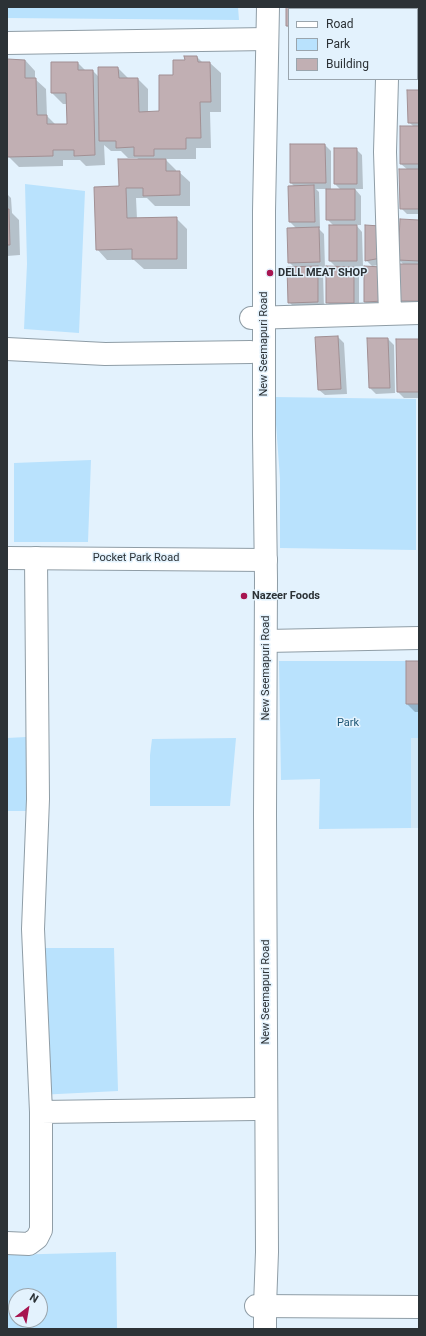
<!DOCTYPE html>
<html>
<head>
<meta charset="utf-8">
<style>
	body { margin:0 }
	#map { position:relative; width:426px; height:1336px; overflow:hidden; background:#e3f2fd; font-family:Roboto,sans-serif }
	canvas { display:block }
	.frame { position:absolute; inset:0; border:8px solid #2c3236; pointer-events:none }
	.legend { position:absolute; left:288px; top:8px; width:130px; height:72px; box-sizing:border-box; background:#e3f2fd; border:1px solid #9aa5ad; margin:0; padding:5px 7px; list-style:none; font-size:12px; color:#2c3236 }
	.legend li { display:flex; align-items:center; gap:8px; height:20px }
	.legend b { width:20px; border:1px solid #9aa5ad }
	.north { position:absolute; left:8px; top:1288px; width:40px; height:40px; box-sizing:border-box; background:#e3f2fd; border:1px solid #9aa5ad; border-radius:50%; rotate:31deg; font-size:11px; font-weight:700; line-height:16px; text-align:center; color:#2c3236 }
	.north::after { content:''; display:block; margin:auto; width:14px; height:18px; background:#a71550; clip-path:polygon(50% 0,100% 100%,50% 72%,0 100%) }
</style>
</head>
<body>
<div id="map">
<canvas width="426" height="1336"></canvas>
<div class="frame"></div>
<ul class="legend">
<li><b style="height:5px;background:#fff"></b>Road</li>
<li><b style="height:11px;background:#b9e2fd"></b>Park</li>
<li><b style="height:11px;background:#c1afb3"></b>Building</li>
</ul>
<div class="north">N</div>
</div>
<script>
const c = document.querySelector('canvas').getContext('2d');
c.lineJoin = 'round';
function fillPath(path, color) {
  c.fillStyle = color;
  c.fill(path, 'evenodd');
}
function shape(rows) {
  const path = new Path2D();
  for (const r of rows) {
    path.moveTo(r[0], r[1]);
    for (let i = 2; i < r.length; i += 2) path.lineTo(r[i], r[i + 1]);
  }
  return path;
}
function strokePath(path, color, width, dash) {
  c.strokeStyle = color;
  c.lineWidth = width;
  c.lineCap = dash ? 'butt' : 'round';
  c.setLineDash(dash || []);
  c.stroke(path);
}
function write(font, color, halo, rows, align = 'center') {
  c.font = font + ' Roboto,sans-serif';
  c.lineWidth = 3;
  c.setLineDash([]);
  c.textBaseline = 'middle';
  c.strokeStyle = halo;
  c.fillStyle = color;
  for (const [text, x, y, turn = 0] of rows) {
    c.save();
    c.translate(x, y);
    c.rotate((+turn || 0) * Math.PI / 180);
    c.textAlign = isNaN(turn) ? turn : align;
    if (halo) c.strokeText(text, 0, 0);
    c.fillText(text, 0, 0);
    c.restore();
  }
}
fillPath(shape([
	[411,738,419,738,419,828,411,828]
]), '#d1e7f6');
fillPath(shape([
	[7,7,238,7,239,20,7,18],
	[25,184,85,191,79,333,24,329,27,264],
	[274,397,416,399,416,550,280,548,280,479],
	[91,460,88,542,14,542,14,463],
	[279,661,419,661,419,738,411,738,411,828,319,829,320,779,281,780],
	[26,737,27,811,7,811,7,738],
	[236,738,230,806,150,806,150,755,152,739],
	[37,948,114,948,118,1091,38,1095],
	[116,1252,117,1329,7,1329,7,1255],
	[16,1296,40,1296,40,1320,16,1320]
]), '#b9e2fd');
fillPath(shape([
	[287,7,324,7,324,9,289,9,289,28,287,26],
	[359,7,363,7,363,9,359,9],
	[417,47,419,47,419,80,408,80,407,79,417,79],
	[185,57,197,57,203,63,210,63,221,73,221,112,210,112,211,148,196,148,196,159,165,159,176,170,176,172,179,172,190,182,190,206,155,206,147,198,136,198,137,219,176,218,187,229,187,269,144,269,134,260,107,260,97,249,120,187,140,160,137,158,128,158,121,151,111,151,104,145,105,165,86,166,80,160,63,160,63,166,19,167,8,156,7,147,7,78,25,60,35,71,35,79,46,89,47,116,56,125,68,125,68,104,63,104,52,93,52,63,78,63,86,71,93,71,99,77,118,68,129,79,138,79,148,89,148,113,160,112,174,76,186,61],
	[419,91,419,214,407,214,401,208,408,170,401,164,414,127,409,122],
	[325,145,331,151,331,190,341,190,335,184,356,149,362,155,363,189,355,189,361,196,361,225,356,225,362,232,363,266,352,267,359,274,359,308,333,308,327,302,337,268,330,261,334,226,327,219,327,189,316,189,319,192,320,228,318,228,324,234,325,268,318,268,323,273,324,308,295,308,289,302,295,268,289,262,296,228,290,222,289,187,295,187,291,183],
	[7,194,11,198,12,213,19,220,20,255,7,256],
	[419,221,419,306,406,306,400,300,404,265,399,260],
	[366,226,387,264,372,266,366,260],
	[365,267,390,307,370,308,365,302],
	[338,337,344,343,347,394,325,395,319,390],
	[368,339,388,339,394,345,395,393,376,394,370,388],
	[397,340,419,340,419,398,404,398,398,392],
	[419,662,419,712,415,712,407,704]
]), '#0003');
const building = shape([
	[286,7,318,7,318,9,289,9,289,26,286,26,286,7],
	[325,7,358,7,358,9,325,9,325,7],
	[365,7,381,7,381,9,365,9,365,7],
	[417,46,419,46,419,74,417,74,417,46],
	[184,56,197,56,198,62,210,62,211,102,200,102,201,138,186,138,186,149,154,149,154,156,134,156,134,147,116,148,116,141,99,141,98,67,118,67,119,78,138,78,139,112,159,111,159,75,173,75,173,60,185,60,184,56],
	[7,59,25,60,25,78,36,78,37,115,47,115,47,124,67,124,66,93,51,93,51,62,78,62,78,70,93,70,95,155,74,156,74,150,53,150,53,156,7,157,7,59],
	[407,90,419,90,419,123,408,123,407,90],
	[400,126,419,126,419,164,400,164,400,126],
	[290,144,325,144,326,183,290,183,290,144],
	[334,148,357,148,357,184,334,184,334,148],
	[118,159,166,159,166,171,180,171,180,195,143,196,143,188,126,188,127,218,177,217,177,259,132,259,132,249,96,250,94,187,119,186,118,159],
	[399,169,419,169,419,209,400,209,399,169],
	[314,185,315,222,289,222,288,186,314,185],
	[326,189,355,189,355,220,326,220,326,189],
	[7,209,9,209,10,245,7,245,7,209],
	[400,219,419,220,419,261,398,260,400,219],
	[329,225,357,225,357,261,329,261,329,225],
	[365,225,380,226,381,258,365,261,365,225],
	[319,227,320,262,288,263,287,228,319,227],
	[399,264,419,264,419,301,399,301,399,264],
	[318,266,318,302,288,303,287,267,318,266],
	[326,266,354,267,354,303,326,303,326,266],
	[364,266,382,267,384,301,364,302,364,266],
	[338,336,341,389,318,390,315,337,338,336],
	[367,338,388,338,390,388,369,388,367,338],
	[396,339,419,339,419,392,397,392,396,339],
	[406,661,419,661,419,704,406,704,406,661]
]);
fillPath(building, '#c1afb3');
strokePath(building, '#a18f93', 1);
const minor = shape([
	[388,9,388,7],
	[7,43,267,39],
	[387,79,385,152,390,314],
	[251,318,419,313],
	[7,349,105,354,251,352],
	[36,558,38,799,33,929,41,1112],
	[266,641,419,638],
	[7,1243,29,1244,37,1238,41,1230,41,1112,255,1109],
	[256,1306,419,1307]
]);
const tertiary = shape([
	[7,558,266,560]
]);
const secondary = shape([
	[265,1329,265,1306,267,1252,265,814,266,579,264,435,264,211,268,7]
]);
strokePath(minor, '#8f9da6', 24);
strokePath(tertiary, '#8f9da6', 24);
strokePath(secondary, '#8f9da6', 24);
strokePath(minor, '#fff', 22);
strokePath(tertiary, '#fff', 22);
strokePath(secondary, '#fff', 22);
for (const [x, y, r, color] of [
	[270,273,4,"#a71550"],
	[244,596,4,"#a71550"]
]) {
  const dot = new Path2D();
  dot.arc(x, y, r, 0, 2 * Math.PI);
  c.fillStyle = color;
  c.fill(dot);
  strokePath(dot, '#e3f2fd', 1.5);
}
write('bold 11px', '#2c3236', '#e3f2fd', [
	["DELL MEAT SHOP",278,273],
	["Nazeer Foods",252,596]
], 'left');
write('11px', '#2c3236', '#e3f2fd', [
	["New Seemapuri Road",264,344,-90],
	["Pocket Park Road",136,558],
	["New Seemapuri Road",266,668,-90],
	["New Seemapuri Road",266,992,-90]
]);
write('11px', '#1b5474', '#e3f2fd', [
	["Park",348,723]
]);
</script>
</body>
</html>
